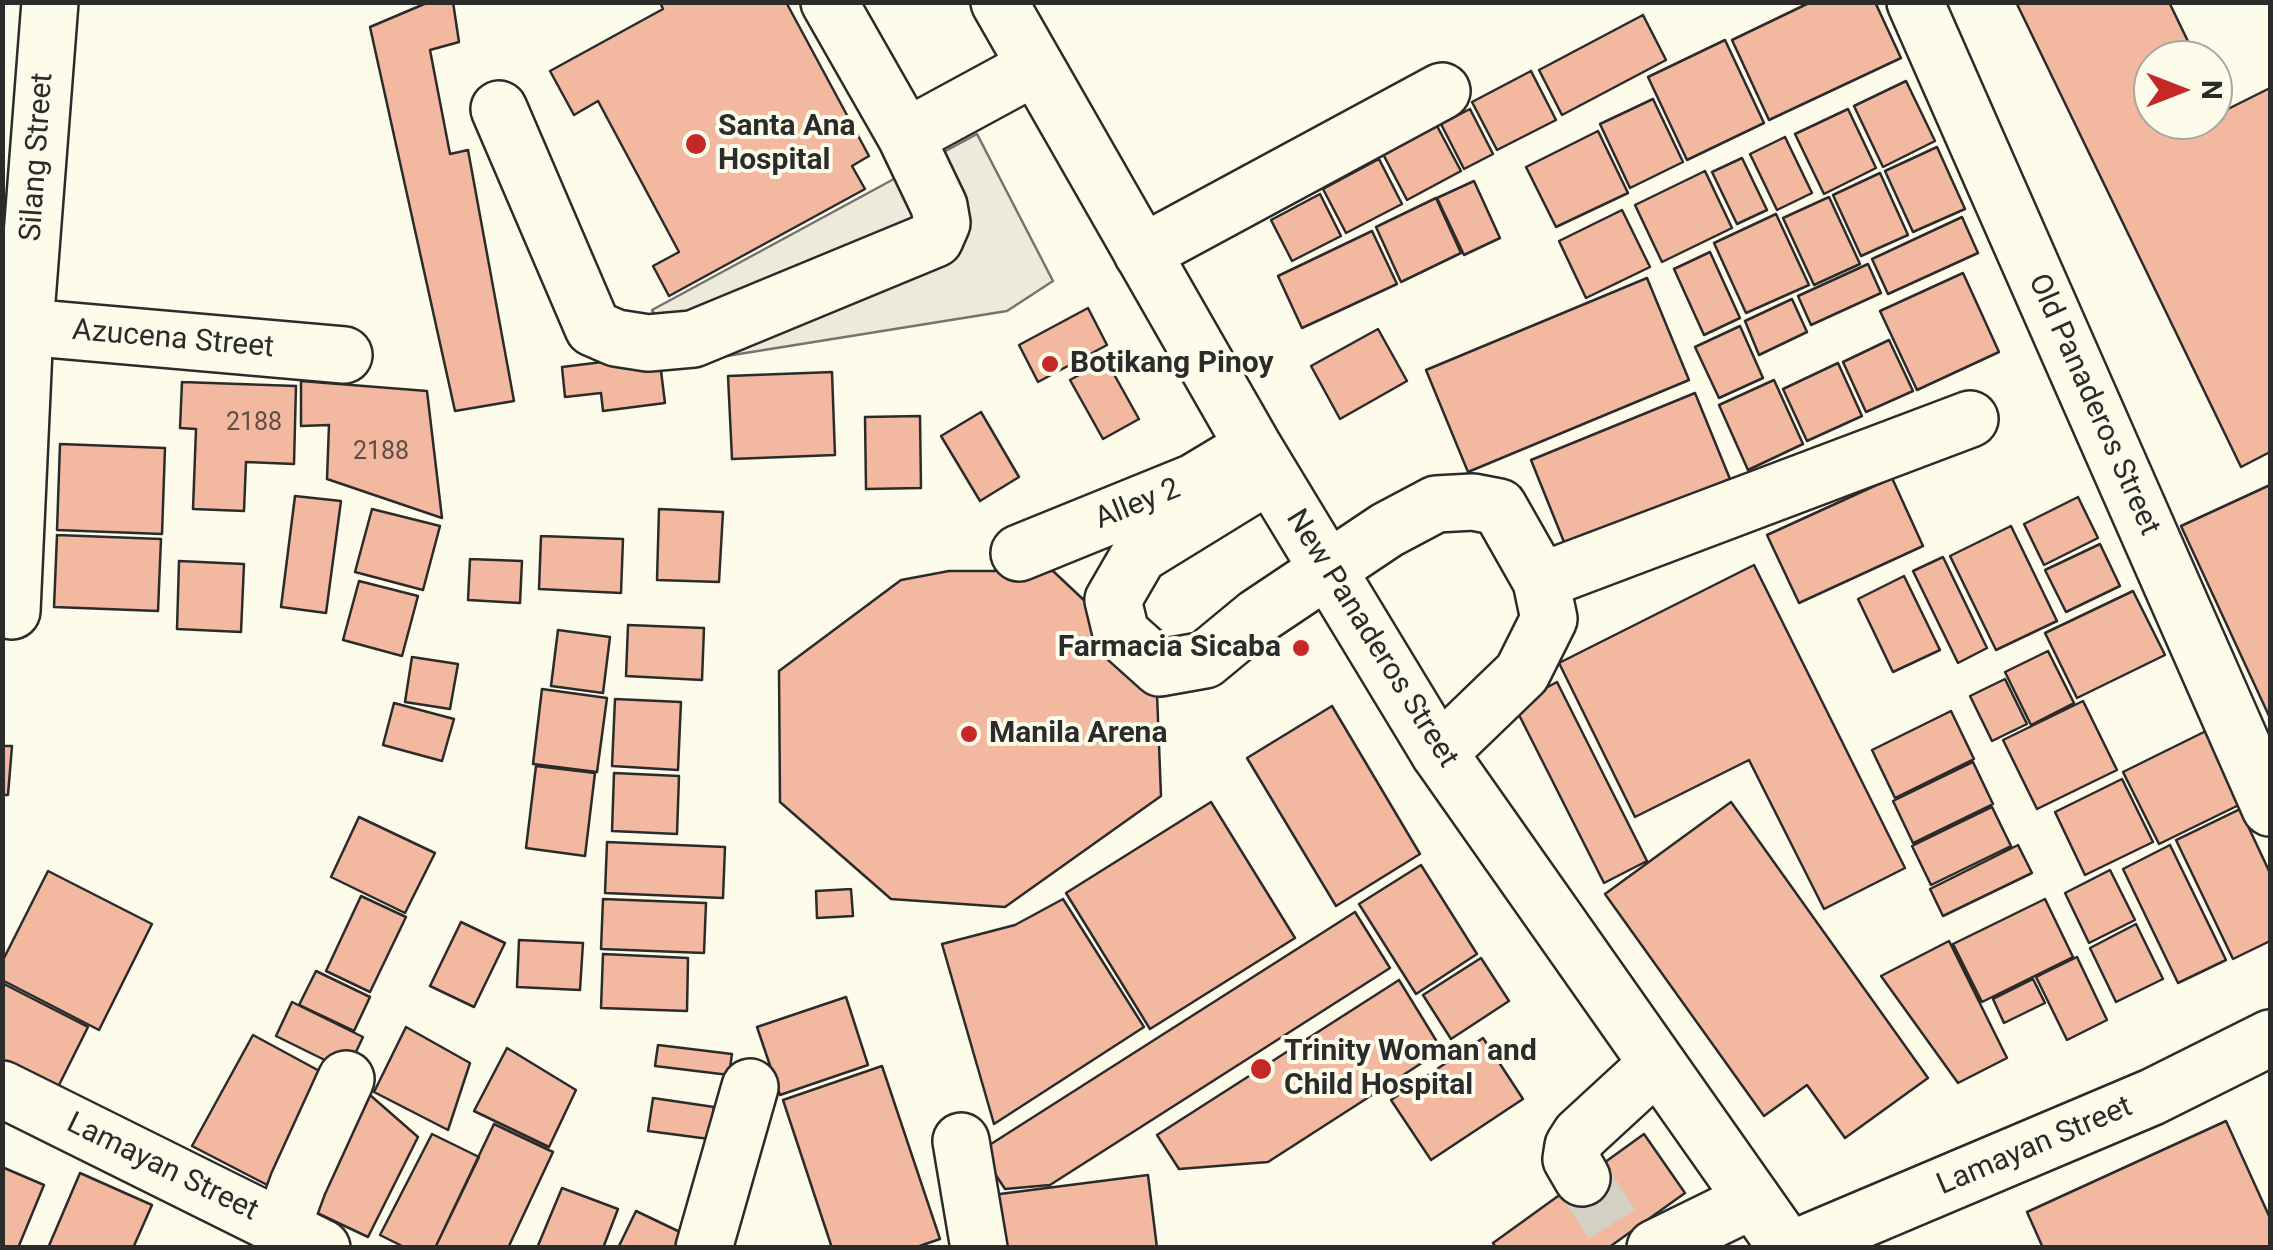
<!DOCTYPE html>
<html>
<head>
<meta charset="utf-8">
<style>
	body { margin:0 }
	#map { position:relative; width:2273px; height:1250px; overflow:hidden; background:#fdfbea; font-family:Roboto,sans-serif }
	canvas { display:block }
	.frame { position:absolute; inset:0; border:5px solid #2b2b2b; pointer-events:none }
	.north { position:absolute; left:2133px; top:40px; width:100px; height:100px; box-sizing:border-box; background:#fdfbea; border:2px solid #a9a89e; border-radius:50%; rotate:90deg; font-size:28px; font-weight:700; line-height:40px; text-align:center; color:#2b2b2b }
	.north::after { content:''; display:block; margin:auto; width:35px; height:45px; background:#c62828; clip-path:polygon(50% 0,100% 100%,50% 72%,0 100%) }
</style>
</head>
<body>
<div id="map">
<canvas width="2273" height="1250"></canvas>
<div class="frame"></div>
<div class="north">N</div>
</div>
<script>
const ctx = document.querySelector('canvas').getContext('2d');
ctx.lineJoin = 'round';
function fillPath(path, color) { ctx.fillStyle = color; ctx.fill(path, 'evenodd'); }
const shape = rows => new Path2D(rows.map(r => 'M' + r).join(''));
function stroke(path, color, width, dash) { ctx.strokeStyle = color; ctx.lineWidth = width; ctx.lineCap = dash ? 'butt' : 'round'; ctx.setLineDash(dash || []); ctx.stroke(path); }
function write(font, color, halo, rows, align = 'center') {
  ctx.font = font + ' Roboto,sans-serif'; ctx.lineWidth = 8; ctx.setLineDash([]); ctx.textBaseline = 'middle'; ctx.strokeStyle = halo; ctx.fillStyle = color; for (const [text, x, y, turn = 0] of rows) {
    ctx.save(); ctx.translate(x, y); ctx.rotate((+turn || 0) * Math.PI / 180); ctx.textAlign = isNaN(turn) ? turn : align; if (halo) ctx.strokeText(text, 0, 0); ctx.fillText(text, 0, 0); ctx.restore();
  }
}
const parking = shape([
	[977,134,1053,281,1007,311,683,363,652,310,977,134]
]);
fillPath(parking, '#eceadb');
stroke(parking, '#74746e', 2.5);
const building = shape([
	[429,2,453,2,459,42,430,50,450,154,468,150,514,401,455,411,370,27,429,2],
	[660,2,786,2,869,156,852,166,865,189,669,296,653,266,679,252,598,101,574,115,550,71,663,9,660,2],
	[1811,2,1875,2,1901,58,1769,120,1732,40,1811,2],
	[2016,2,2169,2,2197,60,2153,60,2153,120,2213,120,2213,93,2222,112,2270,88,2270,452,2241,467,2016,2],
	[1643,15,1666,60,1562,115,1539,70,1643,15],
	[1725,40,1764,123,1687,160,1648,77,1725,40],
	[1531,71,1556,120,1497,150,1472,102,1531,71],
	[1906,81,1935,141,1883,167,1854,106,1906,81],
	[1653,99,1683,162,1630,188,1600,124,1653,99],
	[1470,109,1493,154,1464,169,1441,124,1470,109],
	[1848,109,1876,168,1824,194,1795,134,1848,109],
	[1437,126,1461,171,1407,200,1383,154,1437,126],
	[1598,131,1628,193,1556,227,1526,167,1598,131],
	[1785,137,1812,193,1777,210,1750,154,1785,137],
	[1937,147,1965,209,1913,232,1885,171,1937,147],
	[1742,158,1767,210,1737,224,1712,172,1742,158],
	[1379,159,1402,204,1346,233,1323,189,1379,159],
	[1705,171,1732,228,1662,262,1635,205,1705,171],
	[1880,173,1908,235,1861,256,1833,195,1880,173],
	[1474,181,1500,238,1464,255,1437,198,1474,181],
	[1320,194,1341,236,1292,261,1271,220,1320,194],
	[1829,197,1860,264,1814,285,1783,218,1829,197],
	[1436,198,1461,253,1401,282,1376,227,1436,198],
	[1622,210,1650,267,1586,298,1559,241,1622,210],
	[1776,214,1809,285,1746,313,1714,243,1776,214],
	[1962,217,1978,253,1888,294,1872,259,1962,217],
	[1372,231,1397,284,1302,328,1278,276,1372,231],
	[1710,252,1740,318,1704,335,1674,269,1710,252],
	[1868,264,1881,293,1811,325,1798,296,1868,264],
	[1963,273,1999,352,1917,390,1880,311,1963,273],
	[1647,278,1689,380,1468,472,1426,370,1647,278],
	[1792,299,1807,332,1759,355,1745,321,1792,299],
	[1088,308,1107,345,1038,382,1019,345,1088,308],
	[1740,326,1763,378,1719,398,1695,347,1740,326],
	[1378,329,1407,381,1340,419,1311,366,1378,329],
	[1889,340,1913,391,1866,412,1843,362,1889,340],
	[659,355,665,403,603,411,601,393,565,397,562,367,659,355],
	[1106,360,1139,419,1103,439,1070,380,1106,360],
	[1838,363,1862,416,1807,441,1783,389,1838,363],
	[832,372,835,455,732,459,728,376,832,372],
	[1774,380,1803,444,1748,470,1719,405,1774,380],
	[301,381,427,391,442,518,327,479,329,425,301,426,301,381],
	[182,382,296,386,294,464,246,462,244,511,193,509,196,429,180,428,182,382],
	[1695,393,1730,479,1566,547,1531,460,1695,393],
	[981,412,1019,477,980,501,941,436,981,412],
	[920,416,921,488,866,489,865,417,920,416],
	[60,444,165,448,162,534,57,530,60,444],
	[1892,478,1923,546,1799,603,1767,535,1892,478],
	[2270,485,2270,718,2181,526,2270,485],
	[295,496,341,501,326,613,281,607,295,496],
	[2078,497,2098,538,2044,565,2024,524,2078,497],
	[372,509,440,526,423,590,355,572,372,509],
	[659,509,723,512,719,582,657,580,659,509],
	[2011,526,2057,621,1996,650,1950,556,2011,526],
	[57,535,161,539,158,611,54,607,57,535],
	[541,536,623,539,621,593,539,589,541,536],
	[2100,544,2120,586,2066,612,2045,570,2100,544],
	[1943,557,1987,648,1958,663,1913,571,1943,557],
	[470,559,522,561,520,603,468,600,470,559],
	[179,561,244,564,241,632,177,629,179,561],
	[1754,565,1905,868,1824,909,1749,760,1635,817,1559,663,1754,565],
	[949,571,1053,571,1156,668,1161,796,1005,907,891,899,780,802,779,671,901,580,949,571],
	[1904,576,1940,650,1893,672,1858,599,1904,576],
	[359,581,418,596,402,656,343,640,359,581],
	[2133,591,2165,655,2077,698,2045,633,2133,591],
	[628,625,704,628,702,680,626,676,628,625],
	[558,630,610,637,603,693,551,686,558,630],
	[2048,651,2074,703,2031,725,2005,672,2048,651],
	[412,657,458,664,450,709,405,702,412,657],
	[2005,679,2027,724,1992,741,1970,696,2005,679],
	[1557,682,1647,861,1604,883,1514,705,1557,682],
	[542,689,607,698,597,772,533,764,542,689],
	[615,699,681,702,678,770,612,766,615,699],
	[2083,701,2117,770,2037,809,2003,740,2083,701],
	[394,703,454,719,442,761,383,745,394,703],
	[1332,706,1420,854,1336,906,1247,758,1332,706],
	[1951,711,1974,759,1895,798,1872,750,1951,711],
	[2208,730,2243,803,2159,844,2123,772,2208,730],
	[2,746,12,746,8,795,2,795,2,746],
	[1973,762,1993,804,1913,843,1893,801,1973,762],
	[536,766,595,773,585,856,526,848,536,766],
	[614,773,679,776,677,834,612,831,614,773],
	[2122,779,2153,842,2085,875,2055,812,2122,779],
	[1211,802,1295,938,1150,1029,1066,893,1211,802],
	[1731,802,1928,1078,1845,1138,1807,1085,1764,1116,1605,894,1731,802],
	[1992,807,2011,846,1931,885,1912,846,1992,807],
	[2240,809,2270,873,2270,941,2233,959,2176,840,2240,809],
	[359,817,435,853,405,913,331,877,359,817],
	[607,842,725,847,723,898,605,893,607,842],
	[2018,845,2032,873,1943,916,1930,889,2018,845],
	[2170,845,2226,960,2178,983,2123,869,2170,845],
	[1421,865,1477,954,1416,994,1359,904,1421,865],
	[2110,870,2135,920,2089,943,2065,893,2110,870],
	[48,871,152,924,99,1030,2,980,2,962,48,871],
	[851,889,853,916,817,918,816,891,851,889],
	[361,896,406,917,370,992,326,971,361,896],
	[603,899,706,903,704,953,601,949,603,899],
	[1063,899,1144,1027,994,1124,942,944,1015,925,1063,899],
	[2045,899,2073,957,1982,1002,1953,944,2045,899],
	[1355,912,1390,968,1050,1185,1005,1189,980,1151,1355,912],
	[461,922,505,943,474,1007,430,986,461,922],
	[2136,924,2163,979,2116,1002,2090,948,2136,924],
	[519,940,583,943,580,990,517,987,519,940],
	[1949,941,2007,1058,1958,1083,1881,976,1949,941],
	[603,954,688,958,687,1011,601,1008,603,954],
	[2077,957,2107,1020,2067,1040,2036,977,2077,957],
	[1481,958,1509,1001,1451,1039,1423,995,1481,958],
	[316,971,370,997,354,1031,299,1005,316,971],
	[2033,979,2045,1003,2004,1023,1993,999,2033,979],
	[1399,980,1442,1050,1268,1162,1179,1169,1157,1135,1399,980],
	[2,983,88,1027,52,1099,2,1074,2,983],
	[846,997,868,1065,780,1095,757,1027,846,997],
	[292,1002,363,1037,347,1071,276,1036,292,1002],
	[406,1027,470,1063,448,1130,374,1092,406,1027],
	[253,1035,325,1074,273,1188,192,1146,253,1035],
	[1483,1038,1523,1099,1431,1160,1391,1100,1483,1038],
	[658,1045,732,1054,729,1075,655,1066,658,1045],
	[507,1048,576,1090,549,1147,474,1111,507,1048],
	[882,1066,940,1239,914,1248,832,1248,783,1100,882,1066],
	[370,1095,418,1137,368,1237,315,1212,370,1095],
	[653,1098,714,1107,709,1139,648,1131,653,1098],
	[2226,1121,2270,1218,2270,1248,2043,1248,2027,1212,2226,1121],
	[494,1124,553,1152,508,1248,435,1248,494,1124],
	[432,1134,479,1157,435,1248,406,1248,380,1235,432,1134],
	[1644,1134,1685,1193,1608,1248,1496,1248,1493,1243,1644,1134],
	[2,1167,44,1185,18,1248,2,1248,2,1167],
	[80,1173,152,1205,133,1248,48,1248,80,1173],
	[1148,1175,1157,1248,999,1248,992,1195,1148,1175],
	[562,1188,618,1209,603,1248,537,1248,562,1188],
	[636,1211,701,1242,698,1248,618,1248,636,1211]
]);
fillPath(building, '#f2b8a0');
stroke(building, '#2b2b2b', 2.5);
stroke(shape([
	[1582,1178,1621,1238]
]), '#d3d1c4', 55, [55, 28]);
const minor = shape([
	[829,2,906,137,1035,67],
	[1915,2,2270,808],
	[499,109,593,328,616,338,648,343,693,339,935,239,942,223,939,206,906,137],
	[1142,253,1442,91],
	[2,325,344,355],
	[1269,475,1139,555,1113,600,1121,633,1160,668,1205,660,1257,617,1387,530,1436,504,1473,502,1499,507,1541,581,1549,619,1522,673,1439,753],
	[1019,553,1194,482,1229,461],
	[1541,581,1970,419],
	[12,611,25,327,50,2],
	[2,1089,322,1248],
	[961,1141,979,1248],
	[1582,1178,1571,1159,1573,1146,1580,1135,1656,1065],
	[282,1228,298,1184,346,1079],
	[704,1248,750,1087],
	[1655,1248,1753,1200],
	[1795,1248,2152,1097,2270,1038]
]);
const major = shape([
	[999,2,1253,446,1439,753,1787,1248]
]);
stroke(minor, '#2b2b2b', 60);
stroke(major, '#2b2b2b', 60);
stroke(minor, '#fdfbea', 55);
stroke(major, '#fdfbea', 55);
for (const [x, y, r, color] of [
	[696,144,12,"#c62828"],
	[1050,364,10,"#c62828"],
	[1301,648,10,"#c62828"],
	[969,734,10,"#c62828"],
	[1261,1069,12,"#c62828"]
]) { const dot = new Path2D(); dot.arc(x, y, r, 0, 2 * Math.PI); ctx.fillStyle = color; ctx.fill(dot); stroke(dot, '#fdfbea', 4); }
write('25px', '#5d4e48', null, [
	["2188",254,424],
	["2188",381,453]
]);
write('bold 30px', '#2b2b2b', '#fdfbea', [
	["Santa Ana",718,127],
	["Hospital",718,161],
	["Botikang Pinoy",1070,364],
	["Farmacia Sicaba",1281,648,"right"],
	["Manila Arena",989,734],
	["Trinity Woman and",1284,1052],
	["Child Hospital",1284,1086]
], 'left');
write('30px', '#2b2b2b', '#fdfbea', [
	["Silang Street",38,157,-86],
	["Azucena Street",173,340,5],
	["Old Panaderos Street",2093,405,66],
	["Alley 2",1138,505,-22],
	["New Panaderos Street",1371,639,58],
	["Lamayan Street",2035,1147,-23],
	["Lamayan Street",162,1168,26]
]);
</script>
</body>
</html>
